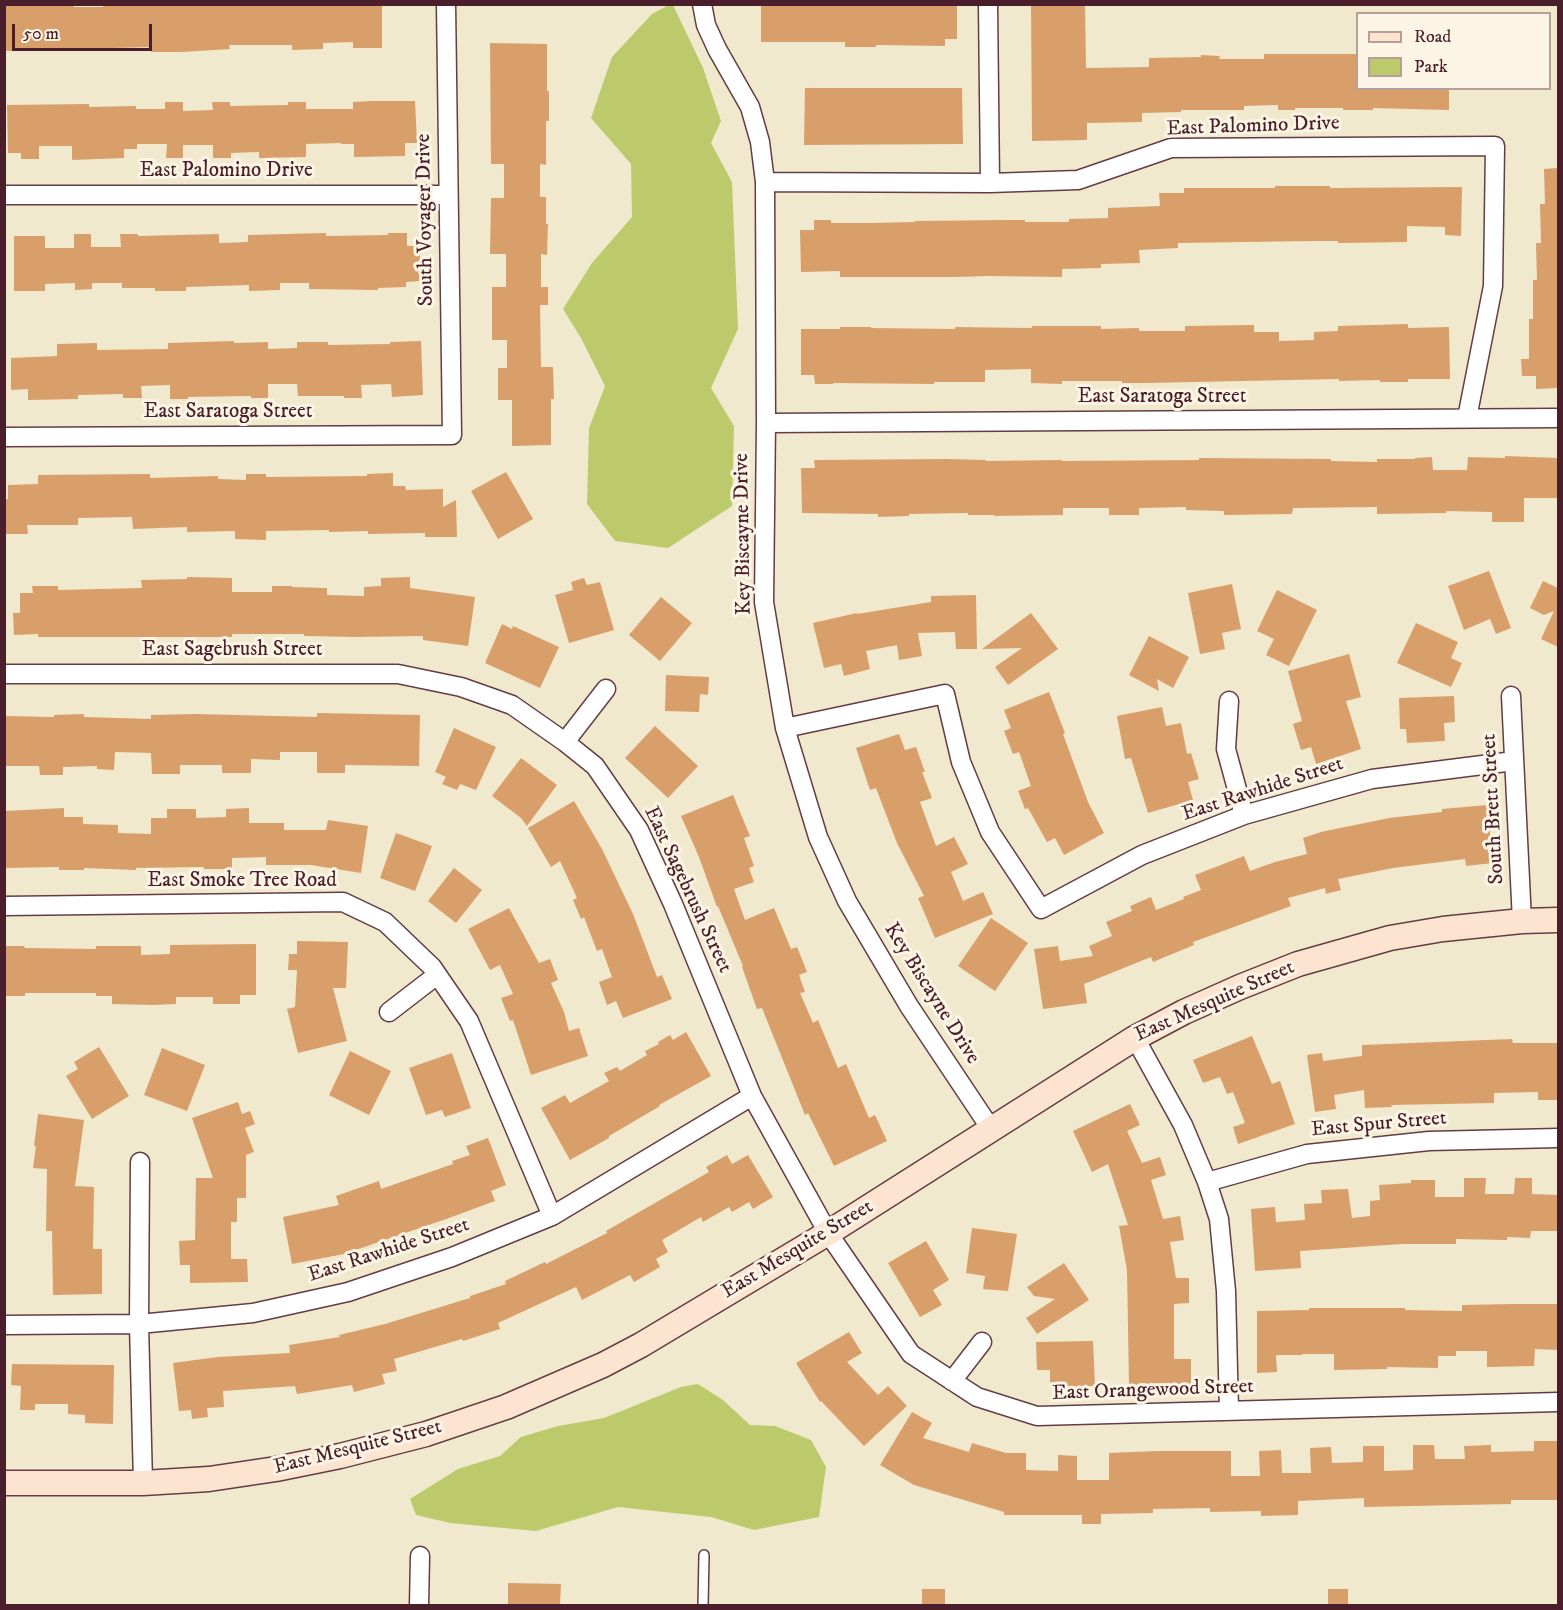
<!DOCTYPE html>
<html>
<head>
<meta charset="utf-8">
<style>
	body { margin:0 }
	#map { position:relative; width:1563px; height:1610px; overflow:hidden; background:#f0e9ce; font-family:"IM FELL DW Pica",serif }
	canvas { display:block }
	.frame { position:absolute; inset:0; border:6px solid #4a1f2b; pointer-events:none }
	.legend { position:absolute; left:1356px; top:12px; width:195px; height:78px; box-sizing:border-box; background:#fcf5e5; border:2px solid #b59f9b; margin:0; padding:8px 10px; list-style:none; font-size:18px; color:#4a1f2b }
	.legend li { display:flex; align-items:center; gap:12px; height:30px }
	.legend b { width:30px; border:2px solid #b59f9b }
	.scale { position:absolute; left:12px; top:24px; width:140px; height:27px; box-sizing:border-box; border:3px solid #4a1f2b; border-top:0; padding-left:8px; font-size:18px; line-height:21px; white-space:nowrap; color:#4a1f2b; -webkit-text-stroke:4px #fcf5e5; paint-order:stroke }
</style>
</head>
<body>
<div id="map">
<canvas width="1563" height="1610"></canvas>
<div class="frame"></div>
<ul class="legend">
<li><b style="height:8px;background:#fde4d1"></b>Road</li>
<li><b style="height:16px;background:#bdca6c"></b>Park</li>
</ul>
<div class="scale">50 m</div>
</div>
<script>
const ctx = document.querySelector('canvas').getContext('2d');
ctx.lineJoin = 'round';
function fillPath(path, color) { ctx.fillStyle = color; ctx.fill(path, 'evenodd'); }
const shape = rows => new Path2D(rows.map(r => 'M' + r).join(''));
function stroke(path, color, width, dash) { ctx.strokeStyle = color; ctx.lineWidth = width; ctx.lineCap = dash ? 'butt' : 'round'; ctx.setLineDash(dash || []); ctx.stroke(path); }
function write(font, color, halo, rows, align = 'center') {
  ctx.font = font + ' "IM FELL DW Pica",serif'; ctx.lineWidth = 6; ctx.setLineDash([]); ctx.textBaseline = 'middle'; ctx.strokeStyle = halo; ctx.fillStyle = color; for (const [text, x, y, turn = 0] of rows) {
    ctx.save(); ctx.translate(x, y); ctx.rotate((+turn || 0) * Math.PI / 180); ctx.textAlign = isNaN(turn) ? turn : align; if (halo) ctx.strokeText(text, 0, 0); ctx.fillText(text, 0, 0); ctx.restore();
  }
}
fillPath(shape([
	[669,5,673,5,703,68,721,121,711,143,732,182,738,329,711,388,734,426,732,506,668,548,615,541,587,504,589,428,605,386,581,338,563,309,592,263,632,217,631,164,591,118,612,57,652,14],
	[698,1384,723,1400,750,1425,775,1426,811,1440,826,1467,819,1517,754,1530,711,1517,618,1507,536,1531,450,1523,416,1515,410,1499,458,1469,500,1456,521,1437,558,1426,604,1418,681,1387]
]), '#bdca6c');
fillPath(shape([
	[5,4,74,4,74,7,103,7,102,4,322,4,322,6,382,4,382,48,353,48,353,42,323,43,323,49,292,50,292,45,229,45,230,49,182,52,151,52,151,47,6,51],
	[761,4,957,4,957,39,945,39,945,46,876,45,876,47,845,47,845,42,761,42],
	[1031,4,1085,4,1086,68,1149,67,1149,58,1201,57,1201,55,1220,56,1219,59,1264,59,1264,54,1358,54,1358,88,1449,88,1449,110,1373,108,1373,110,1343,110,1343,108,1295,108,1295,110,1278,110,1278,105,1244,106,1244,110,1181,110,1181,112,1142,113,1142,122,1087,123,1087,140,1032,141],
	[490,43,547,44,547,91,549,91,549,121,546,121,546,165,540,164,540,197,546,197,546,224,548,224,547,255,541,254,541,287,548,287,548,305,540,305,541,367,553,367,554,399,551,399,551,445,512,446,512,400,498,400,498,368,507,368,507,340,492,340,492,287,506,287,506,254,490,254,491,198,504,198,504,164,491,164],
	[805,88,962,88,963,144,804,145],
	[371,101,415,101,417,143,405,143,405,156,354,157,354,144,341,144,341,143,306,144,306,157,259,158,259,152,231,153,231,158,213,158,213,145,183,145,183,158,166,158,167,144,137,144,137,149,124,149,124,158,72,160,72,146,39,146,39,159,21,159,21,153,8,153,7,105,89,104,89,107,136,106,136,109,165,109,165,102,183,102,183,111,213,110,212,102,230,102,230,106,288,105,288,102,306,102,306,109,353,109,353,102],
	[1558,168,1558,388,1536,389,1536,376,1522,376,1521,359,1529,359,1529,319,1533,319,1533,280,1537,280,1536,243,1541,243,1540,204,1545,204,1544,169],
	[1275,186,1330,186,1330,188,1462,187,1461,236,1445,235,1445,227,1407,226,1407,242,1338,243,1338,241,1314,241,1178,243,1178,248,1139,250,1140,263,1101,264,1101,268,1062,269,1062,277,986,276,958,277,840,277,840,271,801,272,800,230,814,230,814,220,831,220,831,223,870,223,915,222,915,221,1006,220,1025,220,1025,222,1069,222,1069,219,1108,218,1108,208,1160,206,1159,193,1184,193,1184,188,1275,188],
	[326,233,326,236,388,235,388,233,407,233,407,246,420,246,420,281,406,282,406,287,378,288,378,290,309,289,309,283,280,283,280,290,249,291,249,285,186,287,186,291,155,291,155,288,122,288,122,283,92,283,92,289,75,290,75,283,45,284,45,291,14,291,14,236,45,236,45,248,74,248,74,234,91,234,91,247,121,247,120,234,138,234,138,236,219,234,219,243,248,242,248,235],
	[1408,324,1408,328,1449,327,1450,379,1408,379,1408,382,1380,382,1380,380,1339,381,1339,379,1146,383,1122,383,1122,381,1062,381,1062,384,1031,383,1031,369,985,370,985,382,934,382,934,384,833,383,833,384,815,384,814,375,801,375,801,329,840,329,840,327,871,327,871,328,955,329,955,327,1032,328,1032,326,1101,326,1101,329,1139,328,1139,331,1185,331,1185,326,1254,325,1254,332,1279,332,1279,341,1314,340,1314,332,1338,331,1338,326],
	[234,341,234,343,268,342,268,349,297,348,297,342,328,342,328,345,390,344,390,342,421,341,423,395,392,397,391,384,361,385,362,398,344,398,344,396,298,396,297,384,268,384,268,398,251,398,251,396,188,397,188,399,170,399,170,385,141,386,142,398,123,398,123,394,78,395,78,399,28,400,28,389,11,390,11,358,57,356,57,344,97,343,97,350,168,349,168,343],
	[1505,456,1558,458,1558,498,1524,498,1524,522,1492,522,1492,512,1446,511,1446,513,1377,514,1377,507,1293,508,1292,514,1224,515,1224,511,1186,510,1186,507,1139,508,1139,515,1109,515,1109,508,1063,508,1063,515,994,516,994,515,968,515,968,513,909,514,909,516,878,517,878,514,802,513,801,468,815,468,814,460,947,459,986,460,986,461,1062,460,1062,461,1199,460,1199,458,1331,459,1331,461,1377,462,1377,459,1415,459,1415,458,1432,457,1433,470,1467,470,1468,457,1505,458],
	[506,472,533,519,498,539,471,491],
	[393,473,393,486,405,486,406,490,443,489,443,507,456,500,457,537,425,537,425,533,368,534,368,531,329,532,329,530,266,531,266,540,235,539,235,531,187,532,187,527,133,529,132,517,78,518,78,525,27,525,28,534,4,534,4,500,8,499,8,485,38,484,38,475,150,474,150,478,218,476,218,479,246,480,246,474,266,474,266,477,367,476,367,474],
	[1489,571,1511,628,1496,634,1490,619,1464,630,1448,586],
	[187,577,232,578,232,592,272,592,272,586,292,586,292,587,327,588,327,595,364,596,364,587,381,586,381,578,410,577,410,588,475,597,468,646,423,640,423,636,355,637,304,636,304,634,232,634,232,637,38,637,38,634,14,635,13,613,20,613,20,593,33,593,32,586,58,586,58,590,142,588,141,580,187,579],
	[584,578,587,585,600,582,614,630,569,643,555,595,573,590,571,582],
	[1543,581,1558,588,1558,647,1541,639,1554,611,1544,615,1530,608],
	[1232,584,1241,629,1222,633,1225,649,1200,654,1188,593],
	[1277,590,1317,610,1289,666,1266,655,1274,639,1257,631],
	[976,595,977,649,956,649,955,632,918,633,922,656,899,660,897,645,866,651,870,669,844,676,841,664,824,668,813,623,857,613,857,614,931,602,931,596],
	[661,597,692,623,660,661,629,635],
	[1031,613,1058,649,1008,685,995,667,1022,648,982,649],
	[1416,623,1458,642,1451,658,1462,663,1451,687,1397,663],
	[502,624,512,629,513,626,559,647,540,688,485,663],
	[1149,636,1189,657,1173,688,1157,679,1159,691,1129,675],
	[1349,654,1361,697,1346,701,1361,749,1316,764,1311,747,1301,750,1293,724,1302,721,1288,671],
	[666,675,709,677,708,695,700,694,699,712,665,711],
	[1049,692,1065,733,1063,734,1088,802,1104,833,1064,855,1055,838,1047,842,1028,808,1025,809,1018,791,1031,786,1019,752,1013,754,1004,731,1011,728,1004,710],
	[1454,696,1455,722,1444,723,1445,741,1407,743,1406,729,1400,729,1399,698],
	[1162,707,1166,726,1181,723,1187,754,1191,753,1199,779,1188,782,1193,800,1148,813,1131,758,1125,759,1117,716],
	[317,713,420,715,419,766,345,765,345,773,317,773,317,752,280,752,280,760,251,759,251,773,222,773,222,765,180,765,180,774,152,774,151,753,115,752,114,770,97,769,97,766,63,767,63,775,40,775,39,766,4,766,4,716,54,717,54,715,84,714,84,717,151,719,151,715,196,714,317,717],
	[655,726,698,766,668,798,625,758],
	[454,728,496,747,476,790,460,784,457,790,442,784,446,777,435,772],
	[899,734,905,750,916,747,925,772,922,772,932,798,920,802,936,846,954,837,968,864,951,872,963,901,983,892,993,914,935,938,918,898,924,896,897,843,876,788,870,790,856,748],
	[521,758,557,785,527,826,521,818,492,796],
	[733,795,750,836,744,838,754,866,749,868,754,882,734,889,745,920,774,908,791,949,797,947,807,972,799,975,805,992,800,993,813,1023,818,1020,838,1068,846,1064,869,1118,875,1115,887,1141,834,1166,808,1113,805,1115,762,1008,757,1009,742,967,743,966,718,906,717,907,699,857,681,816],
	[574,801,602,849,633,914,657,977,662,975,672,999,623,1018,616,1001,607,1005,599,982,612,977,602,949,597,951,584,917,581,919,573,900,577,898,560,861,551,867,528,828],
	[1487,805,1493,863,1466,866,1465,859,1393,868,1338,879,1341,890,1326,894,1325,888,1288,898,1291,906,1193,942,1194,945,1153,962,1151,957,1084,984,1087,1003,1043,1009,1034,949,1058,946,1060,961,1093,956,1089,946,1112,936,1106,922,1132,911,1130,906,1151,897,1156,910,1184,899,1183,897,1201,890,1195,875,1244,856,1250,871,1275,862,1307,854,1303,838,1321,832,1389,818,1442,812,1442,809],
	[64,808,64,817,83,817,83,824,118,825,118,833,151,834,151,818,167,818,167,809,196,809,196,818,226,817,226,809,249,808,249,823,284,823,284,830,326,830,328,820,368,826,361,873,311,865,266,865,266,857,232,858,232,869,204,869,204,867,136,868,136,870,84,868,84,870,59,870,59,867,4,868,4,811],
	[396,833,432,846,415,891,380,878],
	[454,868,482,890,456,923,428,901],
	[509,908,539,963,550,959,558,980,551,983,564,1012,569,1031,579,1028,588,1056,531,1075,513,1020,510,1021,501,998,513,994,500,965,490,970,468,929],
	[991,918,1028,943,995,991,958,966],
	[297,941,348,942,346,988,333,988,347,1041,298,1053,287,1009,295,1007,297,970,288,970,289,954,297,954],
	[256,944,256,995,240,995,240,1004,213,1004,213,997,176,997,176,1004,153,1005,112,1004,112,996,96,996,96,993,25,993,25,996,4,996,4,946,24,946,25,948,96,949,96,946,141,946,141,955,170,954,170,945],
	[686,1032,711,1076,659,1105,660,1106,609,1136,609,1138,570,1160,541,1108,565,1095,570,1103,609,1081,604,1073,617,1067,620,1071,647,1055,645,1051,659,1044,658,1042,670,1035,673,1040],
	[1252,1036,1272,1084,1280,1081,1295,1124,1238,1144,1233,1127,1245,1123,1233,1092,1227,1094,1220,1077,1203,1083,1193,1060],
	[1512,1039,1513,1043,1558,1043,1558,1100,1538,1100,1538,1092,1494,1093,1494,1103,1391,1105,1392,1107,1365,1108,1364,1090,1334,1095,1336,1109,1315,1112,1307,1055,1322,1053,1323,1061,1362,1056,1362,1045],
	[99,1047,129,1096,92,1119,66,1076,78,1069,74,1062],
	[162,1048,205,1065,187,1111,144,1095],
	[350,1051,391,1071,369,1115,329,1095],
	[452,1053,471,1108,445,1117,442,1110,426,1115,409,1068],
	[238,1102,242,1114,250,1111,255,1124,245,1128,254,1152,246,1155,246,1198,237,1198,237,1222,231,1222,231,1259,247,1259,248,1282,190,1283,190,1265,180,1265,179,1241,195,1240,196,1178,213,1178,192,1118],
	[1130,1104,1140,1125,1127,1131,1142,1163,1160,1157,1166,1175,1151,1180,1163,1219,1180,1216,1184,1240,1170,1242,1176,1278,1189,1278,1189,1303,1174,1304,1174,1359,1191,1359,1191,1384,1129,1385,1127,1270,1119,1226,1128,1225,1108,1164,1092,1172,1073,1131],
	[38,1114,84,1120,75,1186,94,1187,93,1249,102,1249,102,1294,53,1295,52,1231,46,1231,47,1169,33,1168,36,1146,34,1146],
	[488,1138,506,1185,491,1191,495,1201,449,1218,344,1254,292,1264,283,1217,339,1205,336,1196,379,1181,381,1189,453,1164,452,1161,470,1155,466,1146],
	[727,1155,732,1164,748,1155,773,1197,753,1209,749,1202,732,1212,729,1207,703,1222,701,1217,662,1240,668,1252,656,1259,660,1267,634,1282,630,1275,582,1300,576,1287,498,1323,500,1329,463,1341,462,1339,394,1359,397,1371,382,1374,385,1384,354,1392,352,1385,297,1394,295,1386,223,1391,224,1407,207,1408,208,1417,192,1419,191,1410,179,1411,173,1363,218,1357,290,1353,289,1345,340,1337,339,1335,385,1324,470,1298,470,1296,506,1284,505,1281,545,1262,546,1264,607,1233,606,1231,709,1172,706,1167],
	[1464,1178,1486,1178,1485,1194,1514,1194,1515,1178,1532,1178,1532,1194,1558,1195,1558,1231,1531,1231,1530,1238,1507,1237,1507,1240,1456,1239,1456,1244,1402,1244,1300,1251,1301,1268,1255,1271,1251,1209,1275,1207,1276,1222,1305,1220,1304,1204,1322,1203,1321,1190,1348,1189,1352,1218,1370,1216,1370,1201,1380,1200,1379,1185,1411,1183,1411,1180,1435,1180,1435,1197,1464,1197],
	[972,1228,1017,1234,1008,1291,983,1289,985,1276,966,1273],
	[926,1241,949,1280,933,1290,942,1305,920,1317,888,1263],
	[1064,1263,1089,1300,1037,1334,1026,1318,1055,1299,1034,1296,1027,1287],
	[1515,1304,1558,1304,1558,1350,1535,1349,1534,1366,1487,1367,1487,1351,1456,1351,1456,1356,1438,1356,1438,1368,1387,1367,1387,1369,1334,1370,1334,1354,1302,1354,1302,1355,1276,1355,1277,1372,1257,1373,1257,1311,1309,1310,1309,1308,1405,1308,1405,1310,1462,1311,1462,1305],
	[849,1332,862,1353,847,1362,878,1395,888,1386,907,1406,864,1446,821,1401,820,1402,796,1363],
	[1093,1341,1095,1386,1050,1387,1050,1370,1037,1370,1036,1342],
	[12,1364,114,1365,113,1424,85,1423,85,1415,68,1414,68,1404,35,1404,35,1410,20,1410,21,1386,11,1385],
	[912,1412,932,1423,923,1438,969,1452,972,1443,1006,1453,1026,1453,1026,1470,1058,1471,1058,1455,1077,1456,1077,1480,1109,1480,1109,1453,1158,1451,1231,1451,1231,1476,1260,1476,1259,1451,1281,1450,1282,1473,1311,1473,1310,1448,1331,1447,1332,1463,1363,1462,1363,1446,1384,1446,1384,1471,1413,1470,1413,1445,1434,1445,1435,1459,1465,1459,1464,1446,1491,1445,1491,1452,1534,1451,1534,1441,1558,1441,1558,1500,1511,1500,1511,1504,1364,1507,1364,1498,1298,1501,1298,1515,1261,1516,1261,1511,1210,1512,1210,1508,1153,1509,1153,1513,1101,1514,1101,1524,1082,1524,1082,1515,1004,1515,1004,1512,914,1485,880,1465],
	[508,1583,561,1584,560,1605,508,1605],
	[922,1589,945,1589,945,1605,922,1605],
	[1328,1589,1348,1589,1348,1605,1328,1605]
]), '#d89f6b');
const lane = shape([
	[703,1606,704,1555]
]);
const street = shape([
	[702,4,706,25,717,49,750,107,760,142,765,182,766,423,764,602,785,728,818,837,847,901,909,1006,991,1129],
	[988,4,990,183],
	[765,182,990,183,1078,180,1171,148,1495,146,1493,286,1467,418],
	[4,195,448,195],
	[766,423,1558,418],
	[4,437,452,435,446,4],
	[4,674,398,674,461,687,512,705,565,742,595,766,639,830,673,904,752,1096,828,1233,911,1354,977,1397,1037,1416,1558,1402],
	[1511,696,1522,921],
	[1229,701,1226,749,1244,815],
	[785,728,945,694,961,762,990,832,1041,909,1142,855,1244,815,1372,779,1514,761],
	[565,742,606,689],
	[4,906,343,902,385,922,432,967,469,1021,552,1216],
	[389,1012,437,975],
	[1135,1038,1183,1125,1207,1182,1219,1219,1226,1291,1229,1411],
	[140,1162,139,1324,143,1483],
	[1207,1182,1307,1154,1429,1141,1558,1138],
	[4,1325,139,1324,253,1313,348,1292,452,1257,552,1216,752,1096],
	[952,1381,982,1342],
	[419,1606,420,1556]
]);
const secondary = shape([
	[4,1483,143,1483,209,1479,276,1469,340,1456,426,1434,506,1407,603,1365,641,1345,828,1233,1135,1038,1184,1012,1240,987,1298,964,1390,938,1443,929,1522,921,1558,920]
]);
stroke(lane, '#633d43', 12);
stroke(street, '#633d43', 21);
stroke(secondary, '#633d43', 27);
stroke(lane, '#fff', 9);
stroke(street, '#fff', 18);
stroke(secondary, '#fde4d1', 24);
write('21px', '#4a1f2b', '#fcf5e5', [
	["East Palomino Drive",1253,127,-2],
	["East Palomino Drive",226,172],
	["South Voyager Drive",426,220,-91],
	["East Saratoga Street",1162,398],
	["East Saratoga Street",228,413],
	["Key Biscayne Drive",744,534,-91],
	["East Sagebrush Street",232,651],
	["East Rawhide Street",1263,790,-18],
	["South Brett Street",1494,809,-93],
	["East Smoke Tree Road",242,882],
	["East Sagebrush Street",687,890,65],
	["Key Biscayne Drive",931,994,58],
	["East Mesquite Street",1215,1002,-24],
	["East Spur Street",1379,1125,-5],
	["East Mesquite Street",798,1250,-31],
	["East Rawhide Street",389,1251,-18],
	["East Orangewood Street",1153,1391,-2],
	["East Mesquite Street",358,1448,-14]
]);
</script>
</body>
</html>
